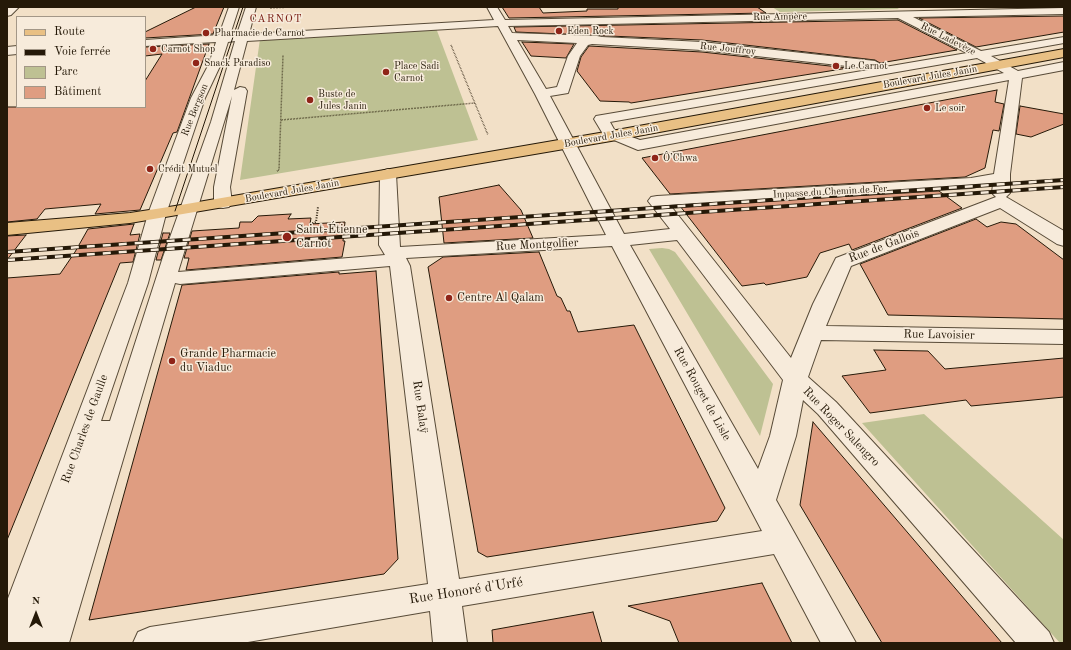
<!DOCTYPE html>
<html>
<head>
<meta charset="utf-8">
<style>
	body { margin:0 }
	#map { position:relative; width:1071px; height:650px; overflow:hidden; background:#f2e0c7; font-family:"Old Standard TT",serif }
	canvas { display:block }
	.frame { position:absolute; inset:0; border:8px solid #251908; pointer-events:none }
	.legend { position:absolute; left:16px; top:16px; width:130px; height:92px; box-sizing:border-box; background:#f7ebdb; border:1px solid #a39787; margin:0; padding:5px 7px; list-style:none; font-size:12px; color:#251908 }
	.legend li { display:flex; align-items:center; gap:8px; height:20px }
	.legend b { width:20px; border:1px solid #a39787 }
	.north { position:absolute; left:16px; top:594px; width:40px; height:40px; -webkit-text-stroke:3px #f7ebdb; paint-order:stroke; rotate:0deg; font-size:11px; font-weight:700; line-height:16px; text-align:center; color:#251908 }
	.north::after { content:''; display:block; margin:auto; width:14px; height:18px; background:#251908; clip-path:polygon(50% 0,100% 100%,50% 72%,0 100%) }
</style>
</head>
<body>
<div id="map">
<canvas width="1071" height="650"></canvas>
<div class="frame"></div>
<ul class="legend">
<li><b style="height:5px;background:#e9c084"></b>Route</li>
<li><b style="height:5px;background:#251908"></b>Voie ferrée</li>
<li><b style="height:11px;background:#bec193"></b>Parc</li>
<li><b style="height:11px;background:#df9d81"></b>Bâtiment</li>
</ul>
<div class="north">N</div>
</div>
<script>
const ctx = document.querySelector('canvas').getContext('2d');
ctx.lineJoin = 'round';
function fillPath(path, color) { ctx.fillStyle = color; ctx.fill(path, 'evenodd'); }
const shape = rows => new Path2D(rows.map(r => 'M' + r).join(''));
function stroke(path, color, width, dash) { ctx.strokeStyle = color; ctx.lineWidth = width; ctx.lineCap = dash ? 'butt' : 'round'; ctx.setLineDash(dash || []); ctx.stroke(path); }
function write(font, color, halo, rows, align = 'center') {
  ctx.font = font + ' "Old Standard TT",serif'; ctx.lineWidth = 3; ctx.setLineDash([]); ctx.textBaseline = 'middle'; ctx.strokeStyle = halo; ctx.fillStyle = color; for (const [text, x, y, turn = 0] of rows) {
    ctx.save(); ctx.translate(x, y); ctx.rotate((+turn || 0) * Math.PI / 180); ctx.textAlign = isNaN(turn) ? turn : align; if (halo) ctx.strokeText(text, 0, 0); ctx.fillText(text, 0, 0); ctx.restore();
  }
}
fillPath(shape([
	[772,7,896,7,899,9,780,12],
	[436,28,478,140,240,180,260,39],
	[662,248,669,249,675,252,773,384,760,436,649,249],
	[924,414,1064,540,1064,643,1060,643,862,423]
]), '#bec193');
const building = shape([
	[196,7,224,7,213,34,145,38,145,32,196,7],
	[502,7,539,7,543,13,587,11,587,9,618,9,618,7,757,7,766,13,509,18,502,7],
	[1064,16,1064,32,976,47,919,18,1064,16],
	[898,20,957,50,880,63,875,60,702,40,516,32,514,27,898,20],
	[522,42,574,44,566,58,531,56,522,42],
	[209,44,177,132,173,133,140,210,95,214,101,204,45,209,37,219,7,222,7,107,145,107,145,81,162,54,145,56,145,47,209,44],
	[589,46,702,52,848,68,631,103,629,102,600,101,577,71,581,57,589,46],
	[997,90,995,102,1004,104,999,131,993,130,985,168,965,177,670,194,642,158,997,90],
	[1020,106,1064,114,1064,124,1031,137,1016,134,1020,106],
	[499,185,521,210,533,238,444,243,439,197,499,185],
	[939,191,962,208,852,250,849,244,820,253,807,277,766,285,764,283,742,286,680,206,939,191],
	[291,214,288,219,311,218,310,224,345,222,343,241,345,241,342,257,186,270,189,258,184,258,192,231,239,228,240,222,252,222,258,216,291,214],
	[976,219,987,227,1001,222,1016,224,1064,260,1064,319,888,315,860,264,976,219],
	[134,224,130,235,140,234,133,262,120,263,7,540,7,278,60,274,75,252,88,229,134,224],
	[163,233,170,233,161,260,156,260,163,233],
	[26,235,7,260,7,236,26,235],
	[539,252,557,296,561,298,567,311,570,311,578,332,634,325,725,508,717,521,487,557,478,552,428,267,443,257,539,252],
	[376,271,398,559,384,574,89,620,182,285,339,272,339,274,376,271],
	[874,350,928,351,945,369,1064,358,1064,397,971,406,966,400,870,413,842,376,886,370,874,350],
	[813,422,855,471,1002,643,882,643,800,505,813,422],
	[762,583,792,643,679,643,670,621,628,606,762,583],
	[593,612,602,643,493,643,492,630,593,612]
]);
fillPath(building, '#df9d81');
stroke(building, '#251908', 1);
const minor = shape([
	[19,7,11,15,7,16,8,7,19,7],
	[229,7,239,7,230,35,237,34,246,7,256,7,249,34,494,20,487,7,497,7,505,20,1064,8,1064,14,913,17,981,51,1064,37,1064,43,991,56,1018,71,1064,62,1064,70,1022,78,1010,174,1010,193,1006,197,1064,231,1064,246,1057,244,1000,208,851,266,826,326,1064,330,1064,344,821,340,808,377,836,402,1049,632,1054,643,1016,643,818,414,803,400,796,436,776,500,856,643,821,643,774,554,462,606,467,643,433,643,430,611,242,643,133,643,138,632,150,627,428,584,390,266,180,284,175,283,69,643,7,643,7,601,128,283,148,214,191,98,209,64,216,42,145,46,145,40,219,35,229,7],
	[898,18,967,53,879,68,881,65,875,61,702,42,602,37,597,36,512,33,508,26,898,18],
	[498,26,535,94,606,235,400,247,396,174,394,171,388,169,382,171,380,174,379,245,385,255,178,272,232,96,214,187,214,203,217,207,223,208,229,207,232,203,230,187,247,91,245,88,240,87,234,90,247,41,498,26],
	[517,40,577,43,568,56,557,87,546,89,517,40],
	[235,41,211,122,163,257,110,421,101,421,148,283,166,214,205,98,221,64,228,42,235,41],
	[592,44,702,50,874,69,596,116,594,119,606,139,614,140,638,150,1009,80,994,174,971,178,657,196,651,197,648,201,670,229,624,234,550,96,568,93,580,56,588,45,592,44],
	[977,58,1004,73,640,140,615,131,610,122,977,58],
	[993,184,992,193,996,197,836,258,813,304,791,358,670,205,971,188,993,184],
	[677,240,783,380,770,436,758,469,630,245,677,240],
	[612,246,762,531,459,579,410,266,406,258,612,246],
	[17,46,17,54,7,55,7,47,17,46]
]);
const major = shape([
	[1064,49,1064,57,611,141,130,223,7,235,7,223,130,213,175,206,611,131,1064,49]
]);
stroke(minor, '#584b38', 2);
stroke(major, '#251908', 2);
stroke(shape([
	[270,8,294,7],
	[451,45,488,135],
	[281,120,475,103],
	[277,171,279,170,283,55]
]), '#251908', 1.5, [0.5, 1]);
stroke(shape([
	[310,224,316,222,318,207]
]), '#251908', 2, [1, 1.5]);
fillPath(minor, '#f7ebdb');
fillPath(major, '#e9c084');
stroke(shape([
	[175,211,243,7]
]), '#251908', 1);
const rail = shape([
	[7,252,1064,180],
	[7,260,1064,187]
]);
stroke(rail, '#251908', 4);
stroke(rail, '#f7ebdb', 2.5, [8]);
for (const [x, y, r, color] of [
	[559,31,4,"#8f2418"],
	[206,33,4,"#8f2418"],
	[153,49,4,"#8f2418"],
	[196,63,4,"#8f2418"],
	[836,66,4,"#8f2418"],
	[386,72,4,"#8f2418"],
	[310,100,4,"#8f2418"],
	[927,108,4,"#8f2418"],
	[655,158,4,"#8f2418"],
	[150,169,4,"#8f2418"],
	[287,237,5,"#8f2418"],
	[449,298,4,"#8f2418"],
	[172,361,4,"#8f2418"]
]) { const dot = new Path2D(); dot.arc(x, y, r, 0, 2 * Math.PI); ctx.fillStyle = color; ctx.fill(dot); stroke(dot, '#f7ebdb', 1.5); }
write('10px', '#251908', '#f7ebdb', [
	["Rue Ampère",780,17,-1],
	["Rue Ladevèze",948,39,27],
	["Rue Jouffroy",728,49,6],
	["Boulevard Jules Janin",930,77,-10],
	["Rue Bergson",195,110,-68],
	["Boulevard Jules Janin",611,136,-10],
	["Boulevard Jules Janin",292,191,-10],
	["Impasse du Chemin de Fer",830,192,-3]
]);
write('10px', '#251908', '#f7ebdb', [
	["Eden Rock",567,31],
	["Pharmacie de Carnot",214,33],
	["Carnot Shop",161,49],
	["Snack Paradiso",204,63],
	["Place Sadi",394,66],
	["Carnot",394,78],
	["Le Carnot",844,66],
	["Buste de",318,94],
	["Jules Janin",318,106],
	["Le soir",935,108],
	["Ô’Chwa",663,158],
	["Crédit Mutuel",158,169]
], 'left');
ctx.letterSpacing = '1px';
write('11px', '#7a1f14', '#f7ebdb', [
	["CARNOT",276,19]
]);
ctx.letterSpacing = '0px';
write('12px', '#251908', '#f7ebdb', [
	["Saint-Étienne",296,230],
	["Carnot",296,244],
	["Centre Al Qalam",457,298],
	["Grande Pharmacie",180,354],
	["du Viaduc",180,368]
], 'left');
write('12px', '#251908', '#f7ebdb', [
	["Rue Montgolfier",537,245,-3],
	["Rue de Gallois",884,246,-21],
	["Rue Lavoisier",939,335,1],
	["Rue Rouget de Lisle",702,394,61],
	["Rue Balaÿ",420,407,82],
	["Rue Roger Salengro",841,427,46],
	["Rue Charles de Gaulle",85,429,-70]
]);
write('14px', '#251908', '#f7ebdb', [
	["Rue Honoré d'Urfé",466,591,-9]
]);
</script>
</body>
</html>
